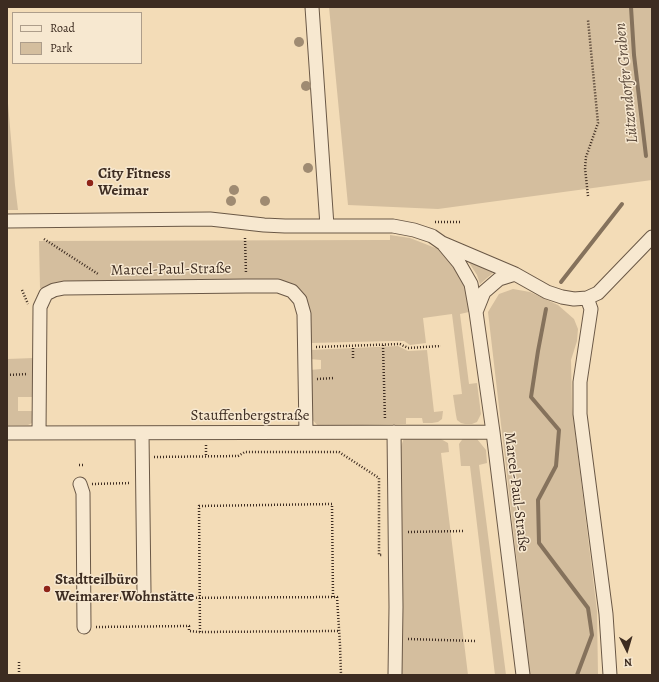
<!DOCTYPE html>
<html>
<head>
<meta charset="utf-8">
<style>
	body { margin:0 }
	#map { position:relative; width:659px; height:682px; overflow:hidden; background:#f3dcb7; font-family:Alegreya,serif }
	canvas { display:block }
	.frame { position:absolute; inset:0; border:8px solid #3d2c21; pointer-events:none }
	.legend { position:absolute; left:12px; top:12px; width:130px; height:52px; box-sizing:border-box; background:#f7e8d0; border:1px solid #ad9d8a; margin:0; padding:5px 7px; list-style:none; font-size:12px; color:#3d2c21 }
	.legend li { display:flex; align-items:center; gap:8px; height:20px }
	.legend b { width:20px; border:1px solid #ad9d8a }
	.north { position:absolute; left:607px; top:630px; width:40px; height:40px; -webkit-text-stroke:3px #f7e8d0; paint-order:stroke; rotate:175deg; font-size:11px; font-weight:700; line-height:16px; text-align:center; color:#3d2c21 }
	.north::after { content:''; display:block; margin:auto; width:14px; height:18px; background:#3d2c21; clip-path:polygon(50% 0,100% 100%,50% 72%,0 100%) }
</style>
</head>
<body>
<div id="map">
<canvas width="659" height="682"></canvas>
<div class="frame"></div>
<ul class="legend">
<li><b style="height:5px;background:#f7e8d0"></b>Road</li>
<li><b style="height:11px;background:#d4be9e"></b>Park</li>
</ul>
<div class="north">N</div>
</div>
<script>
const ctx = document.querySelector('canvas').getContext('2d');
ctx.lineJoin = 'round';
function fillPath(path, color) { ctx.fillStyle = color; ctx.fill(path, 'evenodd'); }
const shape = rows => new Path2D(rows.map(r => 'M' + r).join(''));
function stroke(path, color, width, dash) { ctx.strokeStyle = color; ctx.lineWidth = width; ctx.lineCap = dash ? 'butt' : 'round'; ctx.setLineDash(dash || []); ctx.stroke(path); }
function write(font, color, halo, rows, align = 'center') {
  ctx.font = font + ' Alegreya,serif'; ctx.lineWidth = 3; ctx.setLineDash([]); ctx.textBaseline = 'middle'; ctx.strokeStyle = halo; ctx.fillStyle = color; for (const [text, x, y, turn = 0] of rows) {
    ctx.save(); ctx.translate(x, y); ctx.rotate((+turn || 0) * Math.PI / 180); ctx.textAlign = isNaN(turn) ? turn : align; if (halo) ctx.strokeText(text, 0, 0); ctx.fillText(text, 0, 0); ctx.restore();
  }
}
fillPath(shape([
	[329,7,652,7,652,180,438,209,348,205],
	[7,92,15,185,18,210,7,210],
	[390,235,410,238,438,249,457,271,464,285,469,312,460,314,469,384,477,383,481,414,477,422,472,424,465,424,461,423,457,420,456,415,453,395,462,394,452,314,423,318,426,343,410,345,404,341,392,341,311,343,310,313,308,303,302,292,295,285,283,281,40,288,39,241,376,240,390,240],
	[466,258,494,272,480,284,477,275],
	[513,289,530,292,558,305,574,319,578,329,577,341,571,360,572,407,597,611,598,675,530,675,488,312,499,294],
	[398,346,408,351,427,350,434,412,443,411,442,419,438,422,432,423,423,423,422,418,406,418,406,424,318,426,311,418,310,370,321,369,321,360,310,359,310,350],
	[34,358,34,397,18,397,18,411,34,411,34,418,32,423,28,425,7,425,7,359],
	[464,437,477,439,486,450,487,463,479,465,506,675,495,675,470,466,461,466,459,444],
	[404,438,439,438,448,443,449,452,441,453,468,675,400,675,399,452],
	[7,539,8,539,8,675,7,675]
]), '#d4be9e');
stroke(shape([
	[631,7,634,55,646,156],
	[561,282,622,204],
	[546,309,538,351,531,397,559,430,556,466,538,500,539,543,588,608,592,635,577,675]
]), '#85725c', 4);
const minor = shape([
	[312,7,327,226],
	[7,221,210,219,264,225,285,226,393,226,414,230,432,236,442,243,515,274,547,292,562,297,574,299,587,298,598,293,652,237],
	[444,245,459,263,471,284,476,312,493,432,523,675],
	[587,298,591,309,580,382,580,414,606,614,610,675],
	[476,312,484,292,499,279,515,274],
	[394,432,396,607,395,675],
	[7,433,493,432],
	[39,433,40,307,46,294,54,290,64,288,246,286,278,286,292,291,300,300,304,314,306,432],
	[142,433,144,592],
	[80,484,83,493,84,627]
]);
stroke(minor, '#6a5846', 15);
stroke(shape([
	[588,196,585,168,586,157,598,123,588,20],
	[435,222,460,222],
	[245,238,246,274],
	[44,239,98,274],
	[22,290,28,304],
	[383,345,385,420],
	[316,347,400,344,408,348,441,346],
	[353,358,353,346],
	[7,375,28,374],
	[317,379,335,378],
	[206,445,206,456],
	[154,457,238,456,245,452,339,452,379,478,379,555,383,555],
	[79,465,85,465],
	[92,484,131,483],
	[408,532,463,531],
	[96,598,133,598],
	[154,598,337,597,340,645,341,675],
	[96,627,189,626,189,631,200,632,339,631],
	[200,632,199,506,332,504,333,597],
	[408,639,476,641],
	[19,675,19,662]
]), '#3d2c21', 2.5, [1, 2]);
stroke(minor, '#f7e8d0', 13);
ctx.fillStyle = '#9f8b72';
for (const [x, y] of [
	[299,42],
	[306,86],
	[308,168],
	[234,190],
	[231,201],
	[265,201]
]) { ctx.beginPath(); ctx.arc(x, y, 5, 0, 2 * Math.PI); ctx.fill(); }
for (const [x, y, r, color] of [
	[90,183,4,"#8f2418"],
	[47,589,4,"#8f2418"]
]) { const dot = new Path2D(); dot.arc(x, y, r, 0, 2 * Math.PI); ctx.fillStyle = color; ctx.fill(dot); stroke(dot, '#f7e8d0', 1.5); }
write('bold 15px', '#3d2c21', '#f7e8d0', [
	["City Fitness",98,174],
	["Weimar",98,191],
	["Stadtteilbüro",55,580],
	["Weimarer Wohnstätte",55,597]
], 'left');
write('15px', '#3d2c21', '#f7e8d0', [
	["Marcel-Paul-Straße",171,270,-1],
	["Stauffenbergstraße",250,416],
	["Marcel-Paul-Straße",516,492,83]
]);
write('italic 16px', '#5b493a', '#f7e8d0', [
	["Lützendorfer Graben",627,83,-96]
]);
</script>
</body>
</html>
